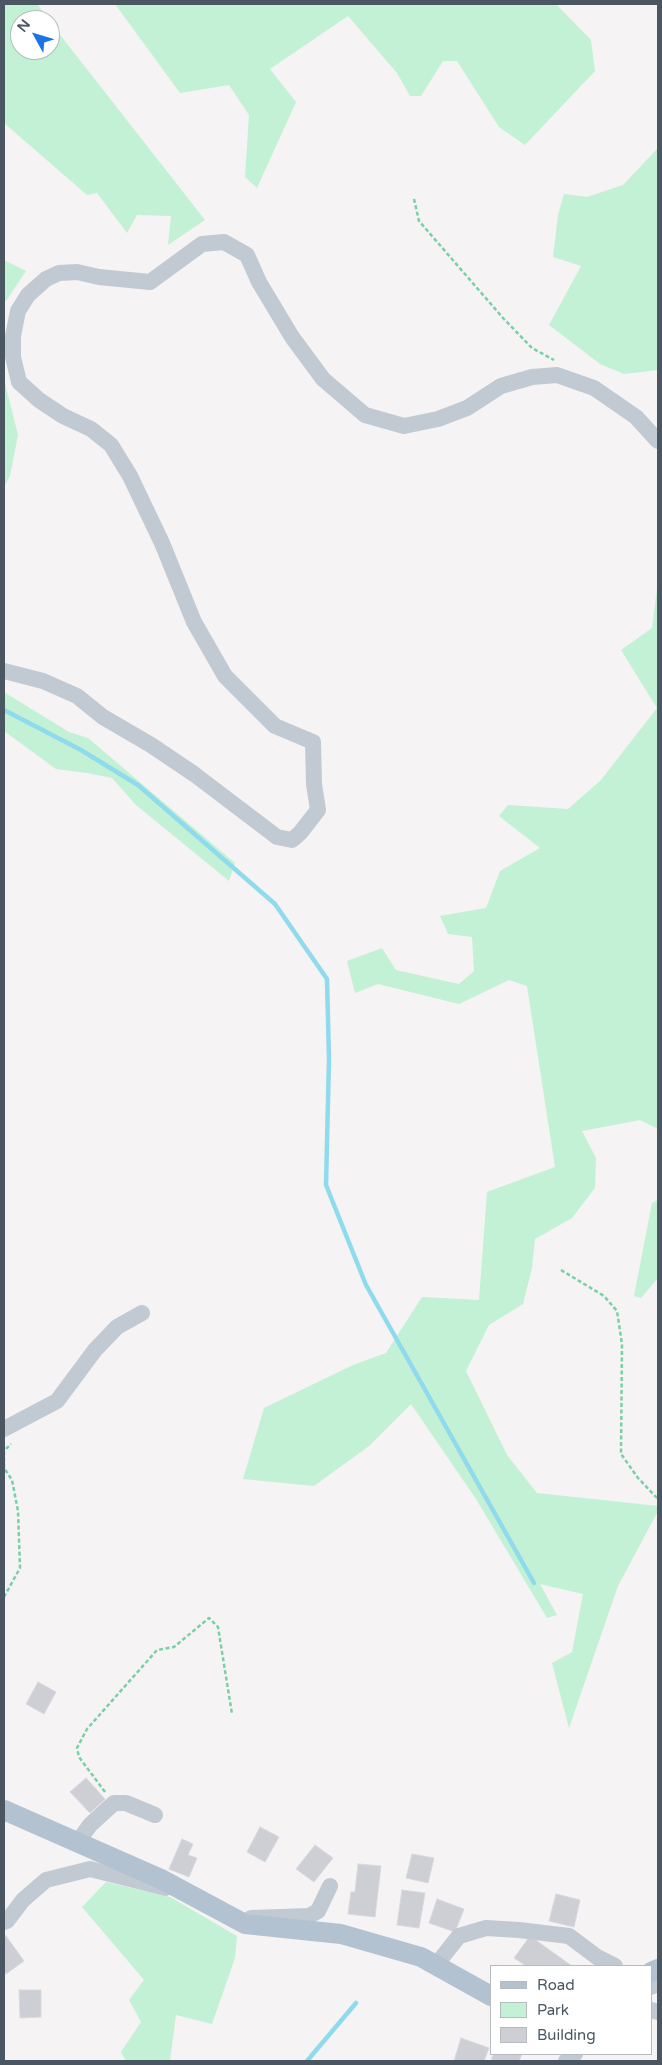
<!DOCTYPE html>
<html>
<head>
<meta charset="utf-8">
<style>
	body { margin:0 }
	#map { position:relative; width:662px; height:2065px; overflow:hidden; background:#f5f3f3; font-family:"Varela Round",sans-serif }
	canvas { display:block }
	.frame { position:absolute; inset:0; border:5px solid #4a5661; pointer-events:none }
	.legend { position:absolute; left:490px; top:1965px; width:162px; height:90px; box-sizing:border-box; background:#fff; border:1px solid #b7bbc0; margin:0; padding:6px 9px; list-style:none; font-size:15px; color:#4a5661 }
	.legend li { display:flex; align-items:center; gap:10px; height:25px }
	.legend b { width:25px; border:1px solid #b7bbc0 }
	.north { position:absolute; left:10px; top:10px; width:50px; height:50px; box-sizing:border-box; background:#fff; border:1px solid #b7bbc0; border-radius:50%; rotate:309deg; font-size:14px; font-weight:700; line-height:20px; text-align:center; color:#4a5661 }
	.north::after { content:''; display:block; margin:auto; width:18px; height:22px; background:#1a73e8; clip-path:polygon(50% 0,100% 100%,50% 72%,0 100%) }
</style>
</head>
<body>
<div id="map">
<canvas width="662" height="2065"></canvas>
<div class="frame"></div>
<ul class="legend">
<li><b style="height:6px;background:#b3c2d1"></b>Road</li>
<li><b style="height:14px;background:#c3f1d5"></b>Park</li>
<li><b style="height:14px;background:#cdcfd5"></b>Building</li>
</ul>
<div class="north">N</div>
</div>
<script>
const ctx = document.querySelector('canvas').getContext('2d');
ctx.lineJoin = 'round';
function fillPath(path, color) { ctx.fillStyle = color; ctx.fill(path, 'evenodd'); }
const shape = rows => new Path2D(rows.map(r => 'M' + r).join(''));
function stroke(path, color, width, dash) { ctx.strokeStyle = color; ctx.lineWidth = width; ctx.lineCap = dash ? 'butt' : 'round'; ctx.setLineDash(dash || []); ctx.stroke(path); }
fillPath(shape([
	[4,4,37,4,49,20,20,20,20,50,50,50,50,22,205,220,168,245,171,216,137,215,127,233,97,193,87,195,4,123],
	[115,4,556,4,591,40,595,71,525,145,499,127,457,61,443,61,421,96,410,96,397,73,348,16,270,69,296,102,257,188,245,177,249,115,229,85,180,93],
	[658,148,658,370,624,374,600,364,549,325,581,266,553,257,558,215,564,194,587,197,623,185],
	[4,260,26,271,6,301,4,301],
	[4,379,18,435,10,476,4,487],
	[658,581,658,1129,640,1120,582,1131,596,1158,595,1188,572,1218,535,1239,532,1268,523,1304,489,1325,466,1371,507,1455,537,1493,658,1506,658,1511,618,1586,569,1728,552,1663,572,1652,583,1594,540,1584,557,1615,547,1618,476,1499,411,1404,369,1446,314,1486,243,1479,264,1408,353,1365,386,1353,422,1297,479,1300,487,1192,555,1167,527,986,509,980,459,1004,378,984,355,993,347,961,382,948,396,970,459,984,474,971,472,937,448,934,440,916,486,908,500,871,540,848,499,816,508,805,568,809,601,780,657,708,621,650,652,628],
	[4,692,69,732,88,738,235,863,229,881,136,805,112,778,87,773,56,769,4,731],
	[658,1200,658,1278,641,1298,634,1296,652,1203],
	[106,1882,170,1897,237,1936,235,1958,212,2024,176,2015,170,2061,126,2061,121,2052,141,2022,129,2000,144,1980,82,1907]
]), '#c3f1d5');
stroke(shape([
	[4,710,81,750,138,785,275,904,327,979,329,1059,326,1185,366,1285,534,1583],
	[307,2061,356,2003]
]), '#90daee', 4.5);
const building = shape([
	[38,1682,56,1692,44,1714,26,1704,38,1682],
	[86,1778,105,1799,90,1813,70,1792,86,1778],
	[260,1827,279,1837,265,1862,247,1852,260,1827],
	[182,1839,193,1844,188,1855,197,1858,189,1877,169,1869,182,1839],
	[315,1845,333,1858,314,1882,296,1869,315,1845],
	[412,1854,434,1858,428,1883,406,1878,412,1854],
	[358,1864,381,1866,375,1917,348,1914,351,1892,355,1892,358,1864],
	[402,1890,425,1893,419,1928,397,1925,402,1890],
	[556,1894,580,1900,574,1927,549,1921,556,1894],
	[437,1899,464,1909,455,1932,429,1923,437,1899],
	[6,1936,24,1961,6,1974,4,1971,4,1937,6,1936],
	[530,1936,572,1966,526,1966,514,1958,530,1936],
	[19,1990,41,1990,41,2017,20,2018,19,1990],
	[461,2038,489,2048,484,2061,454,2061,461,2038],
	[494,2054,522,2054,519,2061,496,2061,491,2059,494,2054]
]);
fillPath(building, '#cdcfd5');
stroke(building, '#d7d9de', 1);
stroke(shape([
	[414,199,419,221,503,318,532,348,554,360],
	[561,1270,604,1296,617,1311,622,1344,621,1454,638,1478,658,1499],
	[4,1597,20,1568,18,1511,12,1480,4,1468,4,1451,11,1444],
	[105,1792,79,1757,77,1748,87,1729,157,1650,174,1647,209,1618,218,1627,232,1714]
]), '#7ad0a6', 2.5, [4, 2.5]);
stroke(shape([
	[4,671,43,681,77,696,103,717,151,745,194,774,277,837,292,840,300,833,318,810,314,784,313,742,275,726,225,676,194,622,162,543,130,476,111,445,91,429,63,416,39,400,19,382,13,357,13,336,18,311,28,295,46,279,59,273,77,272,99,277,150,282,202,244,224,242,247,255,259,282,292,337,323,379,365,415,404,426,438,419,467,408,501,386,532,377,557,375,594,388,636,417,658,441],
	[4,1429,57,1401,95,1350,117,1327,142,1313],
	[77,1843,90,1825,114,1803,126,1803,155,1815],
	[251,1918,309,1916,318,1911,330,1886],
	[4,1922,7,1921,23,1900,46,1880,90,1869,166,1888],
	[436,1965,459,1936,486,1928,519,1930,569,1936,597,1957,615,1966],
	[651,1987,658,1984],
	[651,2010,658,2012],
	[566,2061,575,2054]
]), '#c1cad2', 16);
stroke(shape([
	[4,1810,163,1880,245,1924,341,1934,421,1957,491,1996],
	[651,1972,658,1969]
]), '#b3c2d1', 20);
</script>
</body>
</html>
